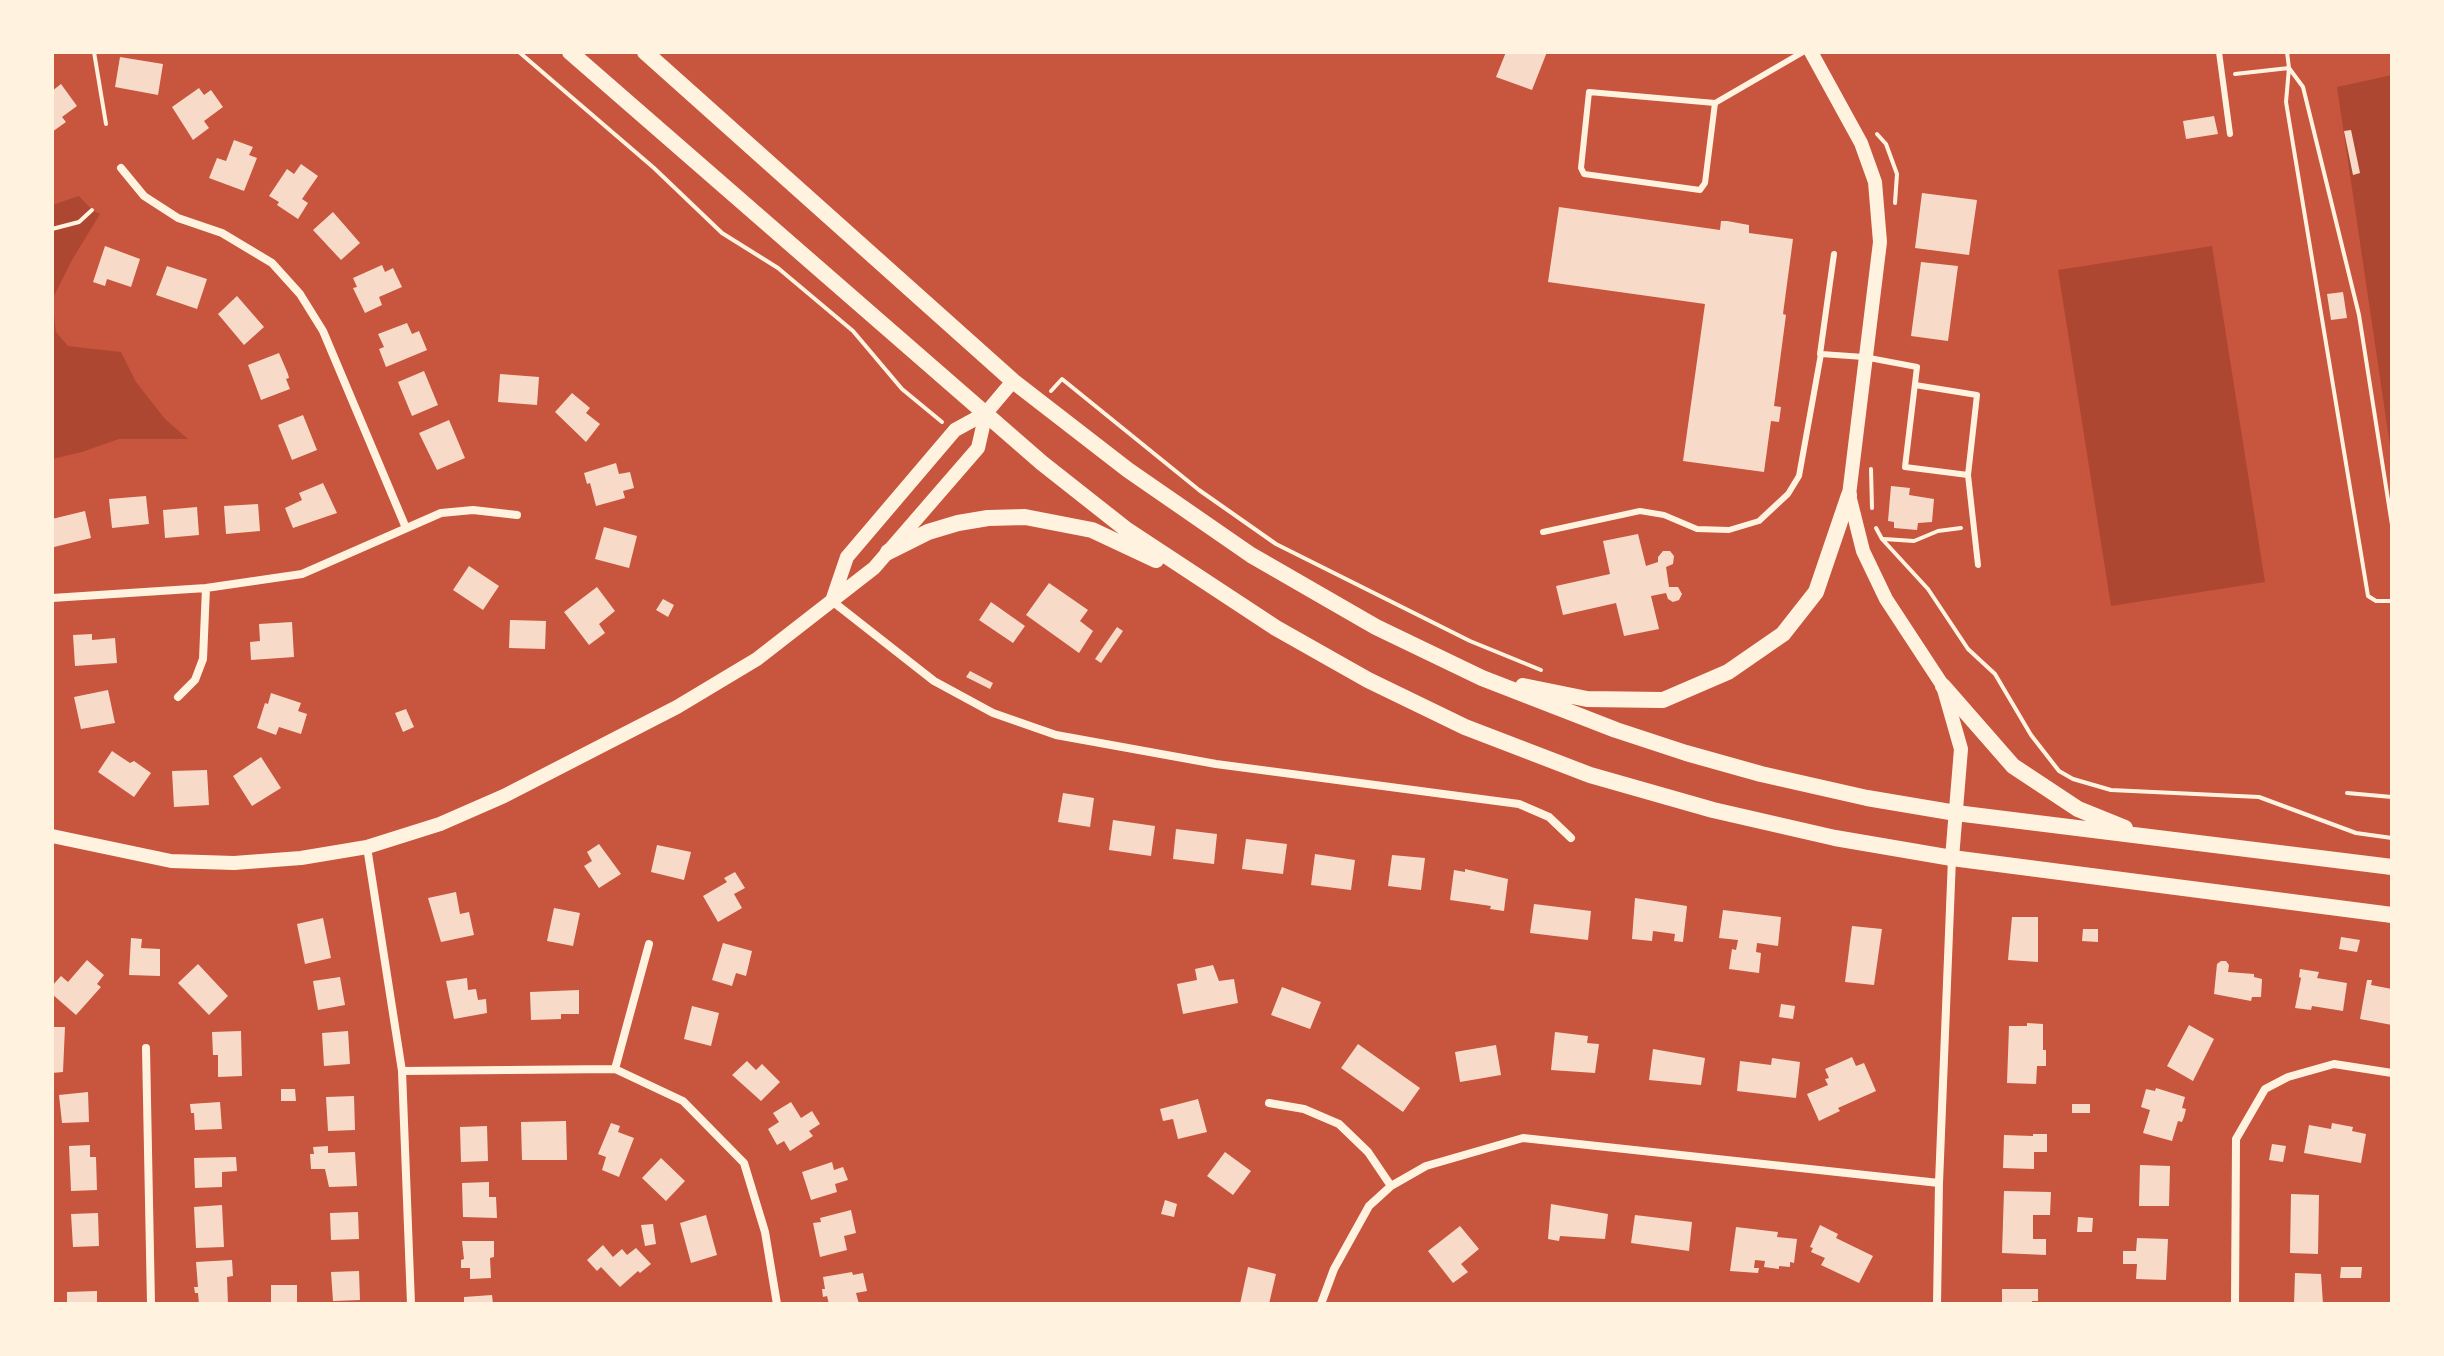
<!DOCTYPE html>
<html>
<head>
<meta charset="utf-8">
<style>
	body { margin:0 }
	#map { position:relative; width:2444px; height:1356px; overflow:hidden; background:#c8553d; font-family:Helvetica,sans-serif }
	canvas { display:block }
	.frame { position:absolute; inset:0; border:54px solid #fff3e0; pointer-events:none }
</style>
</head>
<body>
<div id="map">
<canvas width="2444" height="1356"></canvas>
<div class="frame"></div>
</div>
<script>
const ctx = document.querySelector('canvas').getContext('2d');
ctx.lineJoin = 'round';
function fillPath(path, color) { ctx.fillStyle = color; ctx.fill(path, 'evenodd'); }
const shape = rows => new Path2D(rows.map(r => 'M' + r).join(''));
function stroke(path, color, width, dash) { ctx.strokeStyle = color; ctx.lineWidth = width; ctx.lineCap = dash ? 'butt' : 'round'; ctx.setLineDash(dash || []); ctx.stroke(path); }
fillPath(shape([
	[2392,75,2392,459,2337,87],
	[79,196,92,210,100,214,72,260,52,300,56,332,68,346,121,352,136,382,165,419,188,439,119,439,82,452,52,459,52,205],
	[2212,246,2265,582,2111,606,2058,270]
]), '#ae4732');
fillPath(shape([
	[1506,52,1547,52,1532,90,1496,77],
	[120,57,163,64,158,95,115,87],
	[61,84,77,106,62,117,66,122,52,132,52,91],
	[199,88,204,95,211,90,223,107,204,121,209,128,193,140,172,107],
	[2214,116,2218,134,2186,139,2183,121],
	[2351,130,2360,173,2353,175,2344,131],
	[234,140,253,147,249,155,257,158,244,191,209,178,217,158,226,161],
	[301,164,318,176,302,199,308,203,298,219,277,205,279,202,269,196,287,169,294,174],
	[1922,193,1977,200,1969,255,1915,248],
	[1559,207,1720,230,1721,221,1727,221,1749,225,1749,233,1793,239,1783,314,1786,315,1774,406,1781,407,1779,422,1771,421,1764,472,1683,461,1705,304,1548,282],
	[333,212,360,243,341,260,313,230],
	[105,246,140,259,131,287,107,279,105,286,93,282],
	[1921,262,1958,266,1948,341,1911,336],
	[382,265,385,272,393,268,402,287,379,297,382,305,365,313,353,288,357,287,353,278],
	[167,266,207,279,197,309,156,295],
	[2343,292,2347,318,2331,320,2327,294],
	[237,296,264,327,244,345,218,314],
	[407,323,412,334,419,331,427,350,386,367,379,349,384,347,378,334],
	[279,353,288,374,289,378,286,379,290,389,261,400,248,365],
	[424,371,438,405,412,416,398,382],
	[500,374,539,377,537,405,498,402],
	[572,393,590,408,586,413,600,424,586,442,555,412],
	[303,415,317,450,292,460,278,425],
	[449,420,465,458,437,470,419,433],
	[616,463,619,474,630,472,634,488,623,491,625,498,596,506,590,483,587,484,584,473],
	[323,483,337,513,293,528,285,508,302,500,299,493],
	[1891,486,1910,488,1909,495,1934,499,1932,522,1918,523,1917,530,1894,528,1894,522,1888,521],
	[146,496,149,524,112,528,109,499],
	[258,504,260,531,226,534,224,506],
	[197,507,199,535,165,538,163,510],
	[85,511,91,538,54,547,52,519],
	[604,527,637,536,629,568,595,559],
	[1638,534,1646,566,1658,562,1658,557,1663,551,1670,551,1674,556,1673,564,1666,567,1669,587,1678,587,1682,594,1679,600,1673,602,1668,599,1666,593,1651,596,1659,629,1624,636,1616,603,1563,615,1556,586,1610,574,1603,541],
	[469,566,499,586,483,610,453,590],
	[1049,583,1088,610,1080,621,1093,631,1079,653,1026,615],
	[597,587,615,611,599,624,605,633,589,645,564,612],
	[663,599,674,605,668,617,656,610],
	[991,602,1025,626,1013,643,979,620],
	[510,620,546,621,545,649,509,648],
	[292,622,294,657,251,660,250,642,260,641,259,624],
	[1117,627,1123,631,1101,663,1095,659],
	[92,634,92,640,115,638,117,663,75,666,73,635],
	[970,671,993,683,990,689,966,677],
	[108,690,115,723,81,729,74,697],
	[271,693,301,703,298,711,307,714,301,734,279,727,276,735,257,728,265,703,268,704],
	[406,709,414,727,403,732,395,713],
	[112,751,130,763,134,761,151,773,134,797,98,772],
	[261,757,281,788,252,806,233,776],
	[207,770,209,805,174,807,172,771],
	[1063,793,1094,798,1090,827,1058,822],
	[1113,820,1155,826,1151,856,1109,850],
	[1176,829,1217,834,1214,864,1173,859],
	[1246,839,1287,844,1283,874,1242,869],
	[599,844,621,874,599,888,584,866,592,861,587,852],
	[657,845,691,852,684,880,651,872],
	[1315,854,1355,860,1351,890,1311,885],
	[1392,855,1425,858,1421,890,1388,886],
	[1465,869,1508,879,1504,911,1490,909,1491,906,1450,900,1454,870,1465,872],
	[735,872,745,888,734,894,742,908,718,922,703,896,727,882,724,878],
	[456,892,460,914,469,912,474,935,441,942,428,898],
	[1635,898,1687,906,1683,942,1674,941,1675,934,1653,931,1652,941,1632,939],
	[1534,904,1591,911,1588,940,1530,933],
	[554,908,580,913,573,946,547,941],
	[1723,910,1781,917,1778,946,1757,943,1756,952,1761,953,1759,973,1729,969,1732,949,1736,950,1738,940,1719,938],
	[2012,917,2038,917,2038,962,2008,960],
	[323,918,331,958,305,964,297,924],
	[1852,926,1882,929,1874,985,1845,982],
	[2083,929,2098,929,2098,942,2082,941],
	[2341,937,2360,940,2357,952,2339,949],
	[131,938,142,939,141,948,160,949,160,976,129,975],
	[723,943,752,951,746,976,736,973,732,986,712,980],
	[87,960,104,975,97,984,101,987,76,1015,52,994,52,986,61,976,68,982],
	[2221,961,2226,961,2229,965,2228,972,2254,974,2254,977,2262,979,2261,997,2252,997,2251,1001,2214,994,2217,964],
	[198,964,228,996,209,1015,178,983],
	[1213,965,1219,981,1234,979,1238,1003,1183,1014,1177,984,1197,980,1195,969],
	[2300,969,2319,972,2317,978,2347,983,2343,1011,2312,1006,2311,1010,2295,1008,2301,978,2299,977],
	[340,977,345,1005,318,1010,313,981],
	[467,978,468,990,476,989,478,1000,486,999,487,1013,454,1019,446,981],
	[2367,980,2372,980,2371,985,2392,989,2392,1025,2360,1019],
	[1282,987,1321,1002,1310,1029,1271,1015],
	[579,990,579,1014,561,1014,561,1019,531,1020,530,992],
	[1781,1004,1795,1006,1793,1019,1779,1017],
	[692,1006,719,1013,711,1046,684,1039],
	[2027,1023,2043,1024,2043,1050,2046,1050,2046,1066,2037,1066,2036,1084,2007,1083,2009,1026,2027,1026],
	[2189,1025,2214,1039,2193,1081,2167,1066],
	[52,1027,65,1027,63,1072,52,1073],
	[241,1031,242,1076,218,1077,218,1055,213,1055,212,1032],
	[348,1031,350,1064,324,1066,322,1033],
	[1555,1032,1588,1036,1587,1043,1599,1044,1595,1073,1551,1070],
	[1358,1044,1420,1088,1403,1112,1341,1068],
	[1496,1045,1501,1075,1460,1082,1455,1052],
	[1653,1049,1705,1058,1701,1085,1649,1080],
	[1852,1057,1856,1066,1864,1063,1876,1091,1838,1108,1840,1111,1819,1121,1807,1094,1828,1085,1825,1079,1829,1078,1825,1069],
	[1772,1058,1800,1062,1796,1098,1737,1091,1740,1061,1771,1065],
	[747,1061,756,1070,762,1064,780,1082,761,1101,732,1075],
	[2156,1088,2185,1097,2182,1108,2186,1109,2184,1117,2182,1122,2178,1121,2172,1141,2143,1133,2150,1110,2141,1107,2146,1089,2155,1091],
	[281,1089,295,1089,296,1101,281,1101],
	[88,1092,89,1122,62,1123,59,1095],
	[354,1096,355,1130,328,1131,326,1097],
	[1198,1099,1207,1132,1178,1139,1173,1119,1163,1121,1160,1109],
	[220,1102,222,1129,195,1130,194,1113,191,1113,190,1104],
	[791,1102,801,1118,812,1111,820,1124,809,1131,813,1136,790,1151,784,1141,777,1145,768,1129,779,1122,773,1113],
	[2072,1104,2090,1104,2090,1113,2072,1113],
	[566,1121,567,1160,522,1160,521,1122],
	[611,1123,620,1126,618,1132,634,1138,619,1177,602,1170,606,1157,598,1154],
	[2332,1123,2353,1127,2352,1131,2366,1134,2361,1163,2304,1153,2309,1125,2331,1129],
	[487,1126,488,1161,461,1162,460,1127],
	[2033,1134,2047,1134,2047,1152,2034,1152,2034,1169,2003,1168,2004,1135,2033,1136],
	[2272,1144,2286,1146,2283,1162,2269,1160],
	[90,1145,90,1157,96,1157,97,1190,71,1191,69,1146],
	[328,1146,328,1153,355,1152,357,1186,329,1187,325,1169,311,1169,310,1154,314,1154,313,1147],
	[1225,1152,1251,1171,1233,1195,1207,1176],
	[236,1157,237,1171,222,1172,222,1187,195,1188,194,1158],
	[661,1158,685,1181,666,1201,642,1178],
	[832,1162,834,1170,843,1167,848,1180,835,1184,837,1192,811,1200,802,1172],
	[2140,1165,2170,1166,2169,1206,2139,1206],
	[489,1182,489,1197,496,1197,497,1218,463,1217,462,1183],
	[2004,1191,2051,1192,2050,1215,2033,1215,2033,1239,2046,1239,2046,1255,2002,1253],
	[2291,1194,2319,1195,2318,1254,2290,1253],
	[1165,1200,1177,1204,1174,1217,1161,1214],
	[1551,1204,1608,1214,1605,1239,1560,1236,1559,1241,1548,1239],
	[222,1205,224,1247,196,1248,194,1207],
	[851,1210,856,1233,844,1236,847,1250,820,1257,813,1223,821,1222,820,1218],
	[358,1212,359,1239,331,1240,330,1213],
	[98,1213,99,1246,73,1247,71,1214],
	[706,1215,717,1255,691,1263,680,1223],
	[1635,1215,1692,1222,1689,1251,1631,1243],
	[2078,1217,2093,1218,2092,1232,2077,1232],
	[653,1224,656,1244,645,1246,641,1225],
	[1820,1225,1838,1234,1836,1238,1873,1256,1859,1283,1821,1265,1825,1258,1811,1252,1813,1248,1810,1247],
	[1460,1226,1479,1249,1461,1264,1468,1272,1453,1283,1428,1251],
	[1736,1227,1778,1232,1777,1237,1797,1239,1794,1263,1790,1262,1790,1267,1779,1266,1779,1269,1764,1267,1765,1261,1755,1260,1754,1268,1759,1268,1758,1273,1730,1271],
	[2137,1238,2168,1239,2166,1280,2136,1279,2137,1264,2123,1264,2123,1251,2136,1251],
	[462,1241,494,1241,494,1257,490,1258,491,1278,470,1279,470,1268,461,1268,461,1260,464,1259],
	[603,1245,613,1257,622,1249,627,1255,636,1248,651,1264,640,1273,638,1271,620,1287,601,1267,597,1271,587,1260],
	[232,1260,233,1276,227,1277,228,1304,199,1304,198,1293,195,1293,194,1287,198,1287,196,1262],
	[1248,1267,1276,1274,1269,1304,1240,1304],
	[2341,1267,2362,1267,2361,1278,2340,1278],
	[359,1271,360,1300,333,1301,331,1272],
	[852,1272,853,1275,863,1273,867,1291,856,1293,859,1304,829,1304,827,1296,823,1297,822,1289,825,1289,823,1277],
	[2295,1273,2321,1274,2323,1304,2294,1304],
	[271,1285,297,1285,297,1304,271,1304],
	[2002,1289,2038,1289,2038,1301,2032,1301,2032,1304,2002,1304],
	[97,1291,97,1304,67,1304,67,1292],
	[492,1295,493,1304,464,1304,464,1297]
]), '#f7dbc8');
stroke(shape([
	[94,52,106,124],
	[519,52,654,168,722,233,778,268,853,331,902,389,942,422],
	[2287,52,2289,68,2286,102,2368,596,2376,601,2392,601],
	[2235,74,2289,68,2303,87,2359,315,2392,525],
	[1877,134,1886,144,1897,174,1895,203],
	[52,229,79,222,92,210],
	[1051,391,1062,379,1199,490,1276,544,1470,641,1541,670],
	[1871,469,1872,508],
	[1876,528,1882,539,1928,589,1968,649,1995,674,2031,735,2059,771,2073,779,2111,790,2259,797,2356,833,2392,838],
	[1884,539,1914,541,1938,531,1961,528],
	[2347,793,2392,797]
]), '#fff3e0', 4);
stroke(shape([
	[2219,52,2230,134],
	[1715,103,1705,183,1700,190,1584,174,1581,168,1589,92,1715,103,1803,52],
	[1820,354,1834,254],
	[1968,475,1978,565],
	[1543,532,1640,511,1664,515,1697,529,1729,530,1759,521,1788,494,1799,476,1821,354,1864,357,1917,367,1905,467,1968,475,1977,395,1915,385]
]), '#fff3e0', 6);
stroke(shape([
	[121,168,144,196,178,218,222,233,272,263,300,294,323,331,406,528],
	[52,598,206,588,302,574,441,513,473,510,517,515],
	[832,601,934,681,993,713,1056,735,1216,764,1519,804,1549,817,1571,838],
	[178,697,195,680,203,659,206,588],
	[367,847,402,1071,411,1304],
	[146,1048,151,1304],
	[615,1069,649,944],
	[402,1071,615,1069,683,1101,744,1163,765,1232,777,1304],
	[1269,1103,1304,1109,1339,1124,1368,1152,1391,1186],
	[1321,1304,1334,1269,1369,1206,1391,1186,1426,1166,1523,1138,1939,1183],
	[1937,1304,1939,1183,1952,858],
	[2235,1304,2236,1139,2265,1089,2288,1077,2334,1064,2392,1073]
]), '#fff3e0', 8);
stroke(shape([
	[1811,52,1861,143,1875,182,1880,242,1849,495,1863,551,1886,599,1943,686,1961,749,1952,858],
	[832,601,847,557,955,430,986,413,1013,381],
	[52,836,171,861,234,863,301,858,367,847,440,824,504,796,677,707,757,659,874,568,978,448,986,413]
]), '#fff3e0', 14);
stroke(shape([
	[570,52,1042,463,1127,530,1276,628,1368,680,1465,727,1590,775,1713,810,1835,838,1952,858,2392,915],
	[645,52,1013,381,1128,470,1251,555,1376,627,1482,678,1616,730,1686,753,1761,774,1867,798,1956,813,2392,867],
	[888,552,928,532,958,523,988,518,1025,517,1092,530,1156,560],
	[1523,686,1587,699,1663,700,1728,672,1783,634,1816,592,1849,495],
	[1943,686,2013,766,2078,809,2125,828]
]), '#fff3e0', 16);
</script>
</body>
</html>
